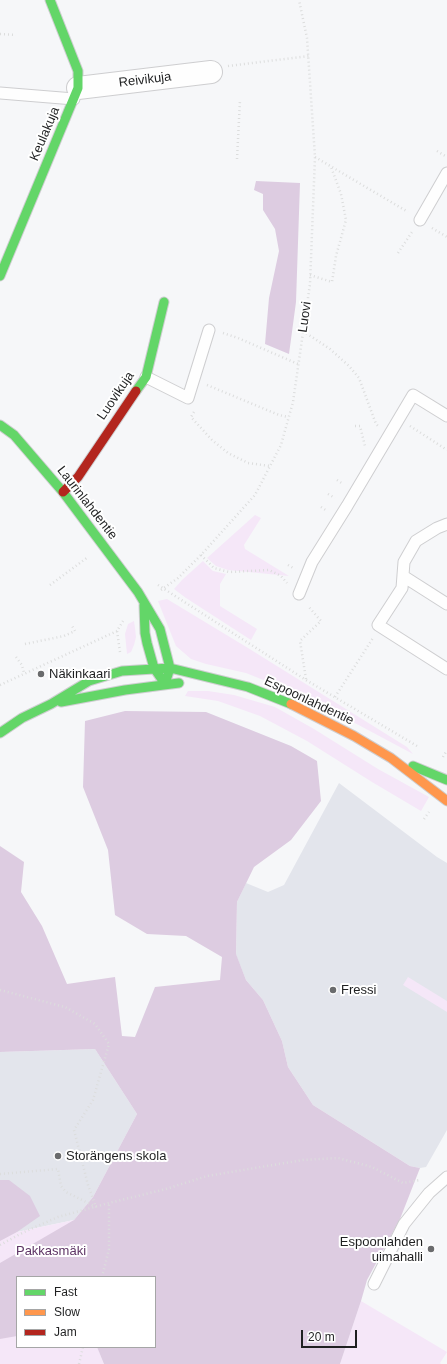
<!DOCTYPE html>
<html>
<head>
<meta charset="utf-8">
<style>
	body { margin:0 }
	#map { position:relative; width:447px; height:1364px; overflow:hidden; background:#f6f7f9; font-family:Helvetica,sans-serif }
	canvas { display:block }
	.legend { position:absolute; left:16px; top:1276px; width:140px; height:72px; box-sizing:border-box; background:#fff; border:1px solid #a5a6a6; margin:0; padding:5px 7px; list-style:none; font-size:12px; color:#1f2021 }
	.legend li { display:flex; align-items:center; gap:8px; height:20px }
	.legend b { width:20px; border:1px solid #a5a6a6 }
	.scale { position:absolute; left:301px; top:1330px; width:56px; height:18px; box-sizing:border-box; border:2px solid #1f2021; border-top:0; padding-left:5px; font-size:12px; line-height:14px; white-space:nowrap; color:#1f2021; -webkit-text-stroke:3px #fff; paint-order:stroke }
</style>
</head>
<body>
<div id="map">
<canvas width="447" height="1364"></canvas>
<ul class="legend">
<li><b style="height:5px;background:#63d668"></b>Fast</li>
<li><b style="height:5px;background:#ff974d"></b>Slow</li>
<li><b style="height:5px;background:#b3261e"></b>Jam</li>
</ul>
<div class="scale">20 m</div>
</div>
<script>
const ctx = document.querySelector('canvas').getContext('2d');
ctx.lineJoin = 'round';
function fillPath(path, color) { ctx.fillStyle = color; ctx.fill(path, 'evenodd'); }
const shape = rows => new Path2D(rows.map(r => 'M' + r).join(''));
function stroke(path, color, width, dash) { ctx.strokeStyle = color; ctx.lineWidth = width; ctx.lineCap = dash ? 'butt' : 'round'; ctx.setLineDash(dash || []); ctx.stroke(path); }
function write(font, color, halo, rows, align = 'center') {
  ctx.font = font + ' Helvetica,sans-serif'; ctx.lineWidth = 4; ctx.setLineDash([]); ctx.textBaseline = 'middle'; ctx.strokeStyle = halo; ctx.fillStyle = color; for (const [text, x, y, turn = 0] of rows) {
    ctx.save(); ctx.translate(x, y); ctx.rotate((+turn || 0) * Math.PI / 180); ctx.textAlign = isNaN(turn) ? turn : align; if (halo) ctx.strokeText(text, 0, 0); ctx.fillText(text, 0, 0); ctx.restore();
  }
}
fillPath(shape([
	[339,783,437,857,447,863,447,1130,426,1167,420,1168,410,1166,313,1105,288,1067,282,1041,263,1000,246,980,236,955,237,902,246,883,268,892,284,885],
	[95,1049,137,1114,93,1197,74,1220,17,1232,0,1239,0,1052]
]), '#e3e5ec');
fillPath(shape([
	[255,515,261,518,244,545,245,549,289,576,228,570,216,566,207,558],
	[203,561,213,571,226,574,220,584,220,606,257,629,251,640,186,598,174,589,182,580],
	[167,599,248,648,407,747,413,754,353,722,266,681,246,673,206,664,191,659,176,646,158,601],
	[134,621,135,628,136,637,134,645,131,652,127,654,125,634,128,624],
	[188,691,208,691,234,695,275,707,314,729,378,769,429,797,421,811,372,782,307,741,260,716,218,701,185,696],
	[408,977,447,1001,447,1012,403,985],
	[74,1220,17,1277,17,1347,97,1347,104,1364,0,1364,0,1239,17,1232],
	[361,1301,447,1352,440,1363,441,1364,340,1364]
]), '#f5e7f8');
fillPath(shape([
	[256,181,300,183,296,302,289,354,265,344,269,298,279,251,275,229,263,210,263,194,254,190],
	[125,711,206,712,291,746,317,761,321,801,291,840,254,867,237,902,236,954,246,980,263,1000,282,1041,288,1067,313,1105,410,1166,420,1168,400,1219,367,1280,361,1301,340,1364,104,1364,97,1347,155,1347,155,1277,17,1277,17,1336,0,1339,0,1263,74,1220,93,1197,137,1114,95,1049,0,1052,0,846,24,862,21,892,42,926,67,984,115,977,122,1036,135,1037,155,987,220,980,222,957,186,936,147,934,115,915,108,850,83,787,85,721],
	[0,1180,9,1180,30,1196,40,1216,17,1232,0,1241]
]), '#ddcce1');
const lane = shape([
	[0,93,74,99],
	[420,220,447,173],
	[146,377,188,398,209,330],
	[447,524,437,528,416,541,404,562,402,588,378,625,447,669],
	[403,576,447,604],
	[299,594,312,562,347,506,413,395,447,416],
	[374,1284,404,1224,429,1193,447,1177]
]);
const street = shape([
	[78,88,211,72]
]);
const fast = shape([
	[0,276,78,88,78,71,50,0],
	[136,391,146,377,164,302],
	[0,425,14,435,63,492,138,592,160,629,170,668,165,684],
	[144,605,145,633,147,643,154,668,163,681],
	[61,702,125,690,179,683],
	[0,733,22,718,51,704,89,681,122,671,170,668,248,687,291,704],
	[413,766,447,780]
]);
const slow = shape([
	[291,704,354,736,391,758,447,801]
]);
const jam = shape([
	[63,492,78,477,136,391]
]);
stroke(lane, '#ceced0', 13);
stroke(street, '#ceced0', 24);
stroke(fast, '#ceced0', 11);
stroke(slow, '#ceced0', 11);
stroke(jam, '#ceced0', 11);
stroke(shape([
	[0,34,16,35],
	[228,66,309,56],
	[437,151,447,157],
	[315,157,408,212],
	[237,159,240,100],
	[432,228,447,237],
	[398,253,412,232],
	[310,275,332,282,336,256,346,220,341,194,331,167],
	[303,331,330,349,349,366,359,378,376,424,378,426],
	[223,333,238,338,298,364],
	[207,385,279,415,288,417],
	[194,412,191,417,212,440,228,453,248,463,270,466],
	[355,426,360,426,365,446],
	[410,426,447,450],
	[337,480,343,484],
	[328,494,335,498],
	[321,507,327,511],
	[201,555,214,568,229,572,269,570,281,576,287,583],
	[288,565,295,569],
	[50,585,88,557],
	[158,585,306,680,417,746],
	[161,590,178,578,201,555,255,495,281,445,293,402,310,284,315,157,307,38,299,0],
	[25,644,64,636,75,631,71,624],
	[120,652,117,631,123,621],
	[16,657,22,665,24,673],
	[306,679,300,641,321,621,308,606],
	[0,685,117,631],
	[335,697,373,638],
	[443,757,447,750],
	[424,819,429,812],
	[0,990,65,1007,95,1024,109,1044,93,1100,74,1130,88,1185,96,1207],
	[0,1174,58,1169,61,1186,66,1192,96,1207],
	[0,1245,24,1232,58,1217,109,1203,166,1189,207,1176,303,1160,338,1158,372,1167,403,1183,420,1180],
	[102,1277,109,1249,109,1203],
	[79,1364,83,1347]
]), '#dcdddd', 2.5, [1, 3]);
stroke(lane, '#fefefe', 11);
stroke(street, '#fefefe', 22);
stroke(fast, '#63d668', 9);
stroke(slow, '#ff974d', 9);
stroke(jam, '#b3261e', 9);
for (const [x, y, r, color] of [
	[41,674,4,"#6a6b6d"],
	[333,990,4,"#6a6b6d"],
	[58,1156,4,"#6a6b6d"],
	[431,1249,4,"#6a6b6d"]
]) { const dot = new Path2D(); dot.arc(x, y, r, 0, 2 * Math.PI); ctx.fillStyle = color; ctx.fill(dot); stroke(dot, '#fff', 1.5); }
write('13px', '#1f2021', '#fff', [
	["Reivikuja",145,80,-7],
	["Keulakuja",45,134,-67],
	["Luovi",305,317,-82],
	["Luovikuja",116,396,-56],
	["Laurinlahdentie",87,503,52],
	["Espoonlahdentie",309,701,25]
]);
write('13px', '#1f2021', '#fff', [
	["Näkinkaari",49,674],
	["Fressi",341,990],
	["Storängens skola",66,1156],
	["Espoonlahden",423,1242,"right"],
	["uimahalli",423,1257,"right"]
], 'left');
write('13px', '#5e3565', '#fff', [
	["Pakkasmäki",51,1251]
]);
</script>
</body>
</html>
